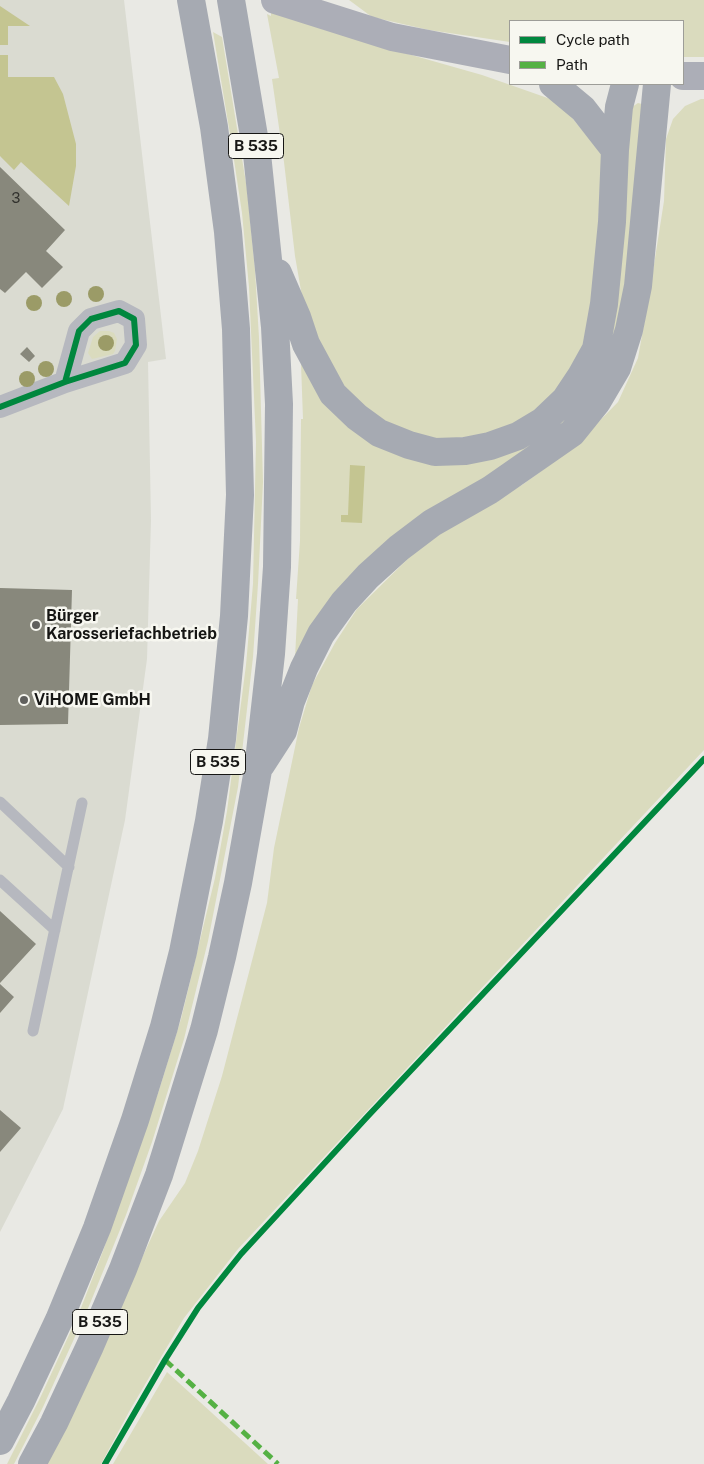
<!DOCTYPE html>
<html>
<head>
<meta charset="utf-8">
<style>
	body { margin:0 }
	#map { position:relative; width:704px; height:1464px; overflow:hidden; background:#e9e9e4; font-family:"Public Sans",sans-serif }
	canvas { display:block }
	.legend { position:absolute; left:509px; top:20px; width:175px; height:65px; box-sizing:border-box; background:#f7f7f0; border:1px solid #9d9d98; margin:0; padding:6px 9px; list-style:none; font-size:15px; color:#161614 }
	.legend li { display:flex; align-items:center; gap:10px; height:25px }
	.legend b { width:25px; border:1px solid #9d9d98 }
</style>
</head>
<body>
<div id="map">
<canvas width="704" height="1464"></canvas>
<ul class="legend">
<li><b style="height:6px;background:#00873e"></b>Cycle path</li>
<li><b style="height:6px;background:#55b144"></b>Path</li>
</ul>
</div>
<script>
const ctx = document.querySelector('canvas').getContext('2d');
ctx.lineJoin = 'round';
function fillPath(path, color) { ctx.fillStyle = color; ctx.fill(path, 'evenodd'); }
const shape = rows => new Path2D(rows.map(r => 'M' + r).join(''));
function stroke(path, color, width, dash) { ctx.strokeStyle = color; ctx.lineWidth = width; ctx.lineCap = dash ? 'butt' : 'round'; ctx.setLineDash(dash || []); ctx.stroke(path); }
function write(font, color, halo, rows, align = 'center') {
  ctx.font = font + ' "Public Sans",sans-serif'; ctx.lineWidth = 5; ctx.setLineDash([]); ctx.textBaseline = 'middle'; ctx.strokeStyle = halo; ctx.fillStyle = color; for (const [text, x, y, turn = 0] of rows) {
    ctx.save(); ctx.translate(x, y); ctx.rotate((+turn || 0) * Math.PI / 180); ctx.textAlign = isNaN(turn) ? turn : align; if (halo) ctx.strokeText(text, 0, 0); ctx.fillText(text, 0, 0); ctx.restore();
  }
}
fillPath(shape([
	[0,0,124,0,166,359,148,362,151,520,147,659,125,820,63,1109,0,1232]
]), '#dadbd1');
fillPath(shape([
	[349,0,704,0,704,57,683,57,683,21,510,21,510,42,429,30,372,17],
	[271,12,401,52,482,75,559,102,602,154,593,319,576,367,536,414,496,434,436,440,382,423,340,387,304,308,295,256,284,162,272,79,279,78,267,14,271,16],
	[213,32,222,37,247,189,255,270,259,338,263,482,258,584,253,657,238,787,208,941,184,1039,152,1142,126,1215,89,1306,43,1407,14,1464,7,1464,41,1396,79,1313,103,1251,159,1090,181,1019,215,878,227,811,246,665,253,584,256,442,249,287,242,213,231,140],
	[701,99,704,99,704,750,238,1249,184,1318,130,1410,101,1464,47,1464,159,1221,185,1183,198,1151,222,1076,267,903,274,848,299,728,312,685,335,643,357,609,434,533,522,485,575,446,618,402,638,358,650,290,664,201,666,139,673,119,685,106],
	[638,103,642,104,624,304,614,347,572,417,528,453,295,658,298,599,296,599,300,541,301,419,303,419,301,364,311,380,445,461,578,399,632,107],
	[100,331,109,331,114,333,117,339,115,351,113,354,92,359,88,353,93,337],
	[167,1372,268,1464,113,1464]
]), '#dadbbe');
fillPath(shape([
	[0,6,30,26,8,26,8,45,0,45],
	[0,55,8,55,8,77,54,77,63,94,76,144,76,166,69,206,21,162,14,170,0,156],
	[350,465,365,466,362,523,341,522,341,515,348,515]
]), '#c4c591');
fillPath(shape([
	[0,167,65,230,46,251,63,267,42,288,26,272,5,293,0,289],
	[27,347,35,356,29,362,20,354],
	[0,588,72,590,68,724,0,725],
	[0,911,36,944,0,983],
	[0,984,14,997,0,1013],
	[0,1110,21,1128,0,1152]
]), '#88887c');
stroke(shape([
	[0,802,69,867],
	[0,880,55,930],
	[33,1031,82,803]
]), '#b6b8bf', 11);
stroke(shape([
	[0,407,65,382,125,363,136,345,134,319,119,311,91,319,79,331,65,382]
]), '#b6b8bf', 22);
stroke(shape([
	[275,0,392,37,510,60],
	[683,76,704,76]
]), '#acaeb7', 28);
stroke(shape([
	[553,84,583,109,615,150],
	[278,273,297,317,306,344,333,394,357,417,379,433,409,445,435,452,465,451,490,446,518,436,543,421,565,400,581,376,596,349,604,304,612,222,615,150,619,107,625,84],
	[261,765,283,731,291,701,304,668,321,634,344,602,368,576,399,548,432,523,490,490,572,433,597,402,617,368,629,330,638,286,657,84],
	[0,1441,21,1401,59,1320,97,1228,135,1120,164,1027,183,952,209,821,222,739,234,616,240,495,236,329,228,232,214,127,191,0],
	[32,1464,54,1423,90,1346,123,1269,159,1175,204,1030,222,957,238,883,258,770,271,654,277,567,279,404,275,327,257,154,231,0]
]), '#a6aab2', 28);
stroke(shape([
	[165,1360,278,1464]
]), '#55b144', 5, [10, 5]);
stroke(shape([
	[0,407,65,382,125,363,136,345,134,319,119,311,91,319,79,331,65,382],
	[105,1464,165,1360,198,1308,241,1254,367,1117,704,759]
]), '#00873e', 6);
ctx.fillStyle = '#9b9b67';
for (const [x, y] of [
	[96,294],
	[64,299],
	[34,303],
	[106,343],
	[46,369],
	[27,379]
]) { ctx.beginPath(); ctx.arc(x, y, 8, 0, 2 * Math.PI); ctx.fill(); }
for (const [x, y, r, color] of [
	[36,625,5,"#60605d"],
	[24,700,5,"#60605d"]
]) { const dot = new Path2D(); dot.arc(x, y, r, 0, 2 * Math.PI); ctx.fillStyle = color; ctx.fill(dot); stroke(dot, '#f7f7f0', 2); }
write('14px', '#32322e', null, [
	["3",16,199]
]);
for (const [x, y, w] of [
	[256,146,55],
	[218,762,55],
	[100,1322,55]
]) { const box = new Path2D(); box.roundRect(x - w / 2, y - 12.5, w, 25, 4); ctx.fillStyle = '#f7f7f0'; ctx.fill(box); stroke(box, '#161614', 1); }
write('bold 15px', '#161614', null, [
	["B 535",256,146],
	["B 535",218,762],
	["B 535",100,1322]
]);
write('bold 16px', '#161614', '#f7f7f0', [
	["Bürger",46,616],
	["Karosseriefachbetrieb",46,634],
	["ViHOME GmbH",34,700]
], 'left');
</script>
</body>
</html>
